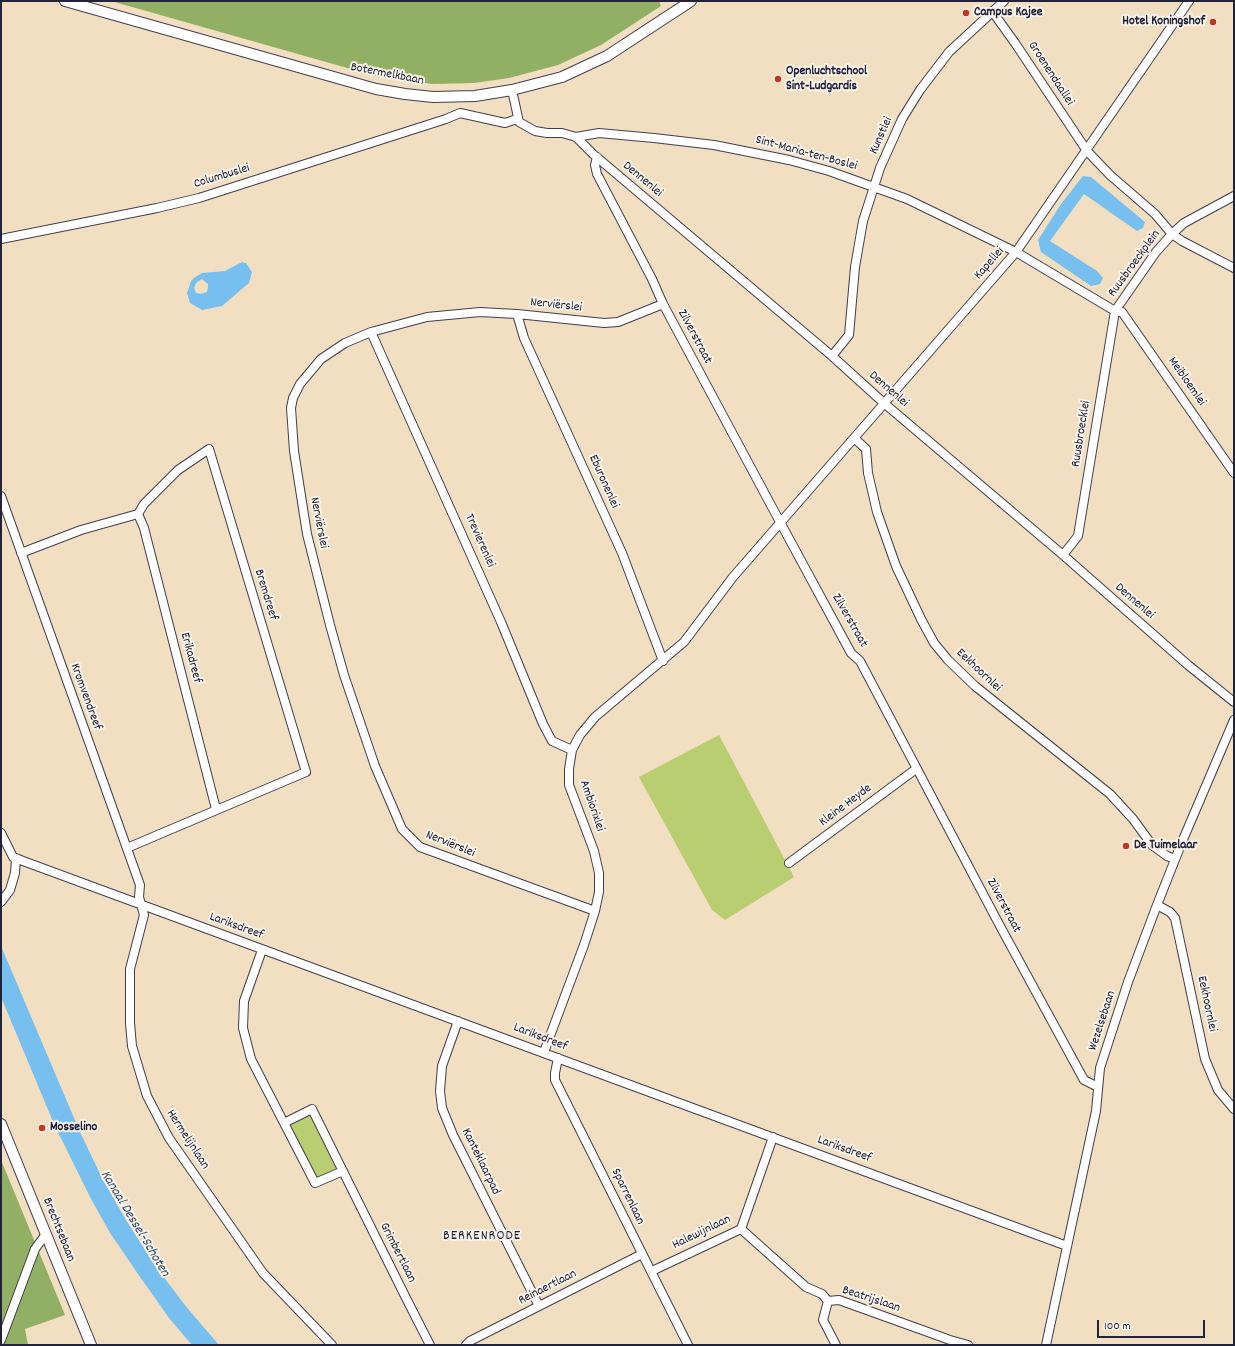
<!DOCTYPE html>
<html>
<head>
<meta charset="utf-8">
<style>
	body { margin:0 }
	#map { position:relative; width:1235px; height:1346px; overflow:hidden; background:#f2dec0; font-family:Dekko,sans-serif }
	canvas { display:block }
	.frame { position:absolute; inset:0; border:2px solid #22223b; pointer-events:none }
	.scale { position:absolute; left:1097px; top:1320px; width:108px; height:18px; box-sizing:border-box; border:2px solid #22223b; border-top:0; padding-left:5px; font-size:12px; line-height:14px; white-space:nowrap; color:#22223b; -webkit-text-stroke:3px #f7f3e8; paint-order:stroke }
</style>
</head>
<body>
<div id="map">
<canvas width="1235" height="1346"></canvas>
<div class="frame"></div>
<div class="scale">100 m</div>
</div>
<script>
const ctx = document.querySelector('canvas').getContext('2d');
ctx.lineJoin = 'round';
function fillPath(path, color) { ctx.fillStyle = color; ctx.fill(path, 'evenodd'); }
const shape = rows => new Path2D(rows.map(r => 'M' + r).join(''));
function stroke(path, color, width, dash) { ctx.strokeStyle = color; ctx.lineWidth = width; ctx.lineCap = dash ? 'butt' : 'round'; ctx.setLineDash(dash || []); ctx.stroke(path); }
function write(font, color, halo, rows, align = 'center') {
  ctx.font = font + ' Dekko,sans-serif'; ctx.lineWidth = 4; ctx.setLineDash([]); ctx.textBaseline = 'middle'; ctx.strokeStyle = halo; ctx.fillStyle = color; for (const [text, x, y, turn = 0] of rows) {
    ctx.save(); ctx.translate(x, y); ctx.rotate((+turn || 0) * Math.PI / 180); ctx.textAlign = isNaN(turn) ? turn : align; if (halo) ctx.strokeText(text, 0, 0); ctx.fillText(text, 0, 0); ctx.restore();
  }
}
fillPath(shape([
	[719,735,794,877,725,920,712,910,639,777],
	[307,1114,311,1114,339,1169,316,1180,288,1124]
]), '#b9cd71');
fillPath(shape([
	[111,1,659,1,661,6,601,45,558,65,509,78,474,83,433,84,379,77],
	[1,1160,65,1315,25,1329,28,1345,1,1345]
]), '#92b063');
fillPath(shape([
	[1083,176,1091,177,1145,222,1143,228,1137,231,1084,194,1050,241,1097,271,1103,278,1100,284,1091,286,1041,252,1038,240,1061,204],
	[242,262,246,263,252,272,249,283,222,306,202,310,190,303,187,293,191,281,194,278,202,273,225,271],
	[202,279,208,284,208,287,207,292,201,294,196,293,194,288,196,283],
	[1,946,80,1132,102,1178,126,1220,156,1267,188,1309,219,1345,192,1345,169,1318,138,1274,110,1233,90,1197,54,1124,1,997]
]), '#77bfef');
const minor = shape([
	[992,11,1015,43,1087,151,1110,175,1155,214,1172,234,1156,252,1115,311,1078,536,1063,555],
	[512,90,519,122,535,131,547,133,562,133,576,137,593,154,832,356,885,404,1063,555,1188,665,1234,702],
	[576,137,599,133,654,138,714,145,789,160,829,171,907,199,1016,252,1115,311,1122,312,1234,473],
	[597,157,595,165,597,174,652,279,663,304,773,509,851,653,860,661,1000,926,1084,1080,1098,1087],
	[1234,196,1184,223,1172,234,1182,241,1234,268],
	[1,239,157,208,199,198,446,119,460,113,505,123,517,119],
	[517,314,524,338,622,553,663,661],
	[371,332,501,622,543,724,552,741,572,750],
	[832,356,849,335,855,267,863,221,880,168,902,119,920,90,949,52,1004,1],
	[854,438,866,449,868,473,877,512,896,566,921,619,934,643,948,660,975,686,1110,794,1133,819,1152,845,1167,856,1175,859],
	[1,496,140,885,139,897,144,915,130,969,130,1023,132,1046,147,1096,169,1138,263,1273,332,1345],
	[138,514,144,528,216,809],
	[21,553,81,530,138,514,144,504,178,470,209,449,306,772,127,848],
	[1,833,13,857,23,861,1067,1246],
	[789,863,916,769],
	[1,902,10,890,15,873,16,858],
	[1157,905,1170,912,1175,918,1205,1059,1218,1090,1234,1109],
	[595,911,420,847,402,829,375,766,344,675,330,625,307,534,294,451,291,408,293,398,300,384,321,359,345,343,371,332,427,317,480,312,517,314,604,323,618,322,663,304],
	[262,950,244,1001,243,1028,251,1059,284,1123],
	[458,1021,442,1066,440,1091,442,1108,453,1135,539,1306],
	[544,1052,584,945,595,911,599,892,599,873,594,851,569,785,569,769,572,750,580,735,595,717,684,642,733,577,1016,252,1189,1],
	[558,1058,555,1073,555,1080,688,1345],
	[343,1171,315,1183,284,1123,312,1109,406,1298,430,1345],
	[741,1229,806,1287,822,1294,828,1301,839,1300,950,1340,968,1345],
	[652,1271,741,1229,773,1137],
	[828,1301,823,1320,836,1345],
	[1,1340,35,1249,46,1234],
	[466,1345,470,1341,642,1254],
	[1046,1345,1096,1111,1100,1068,1128,982,1157,905,1182,842,1234,720]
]);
const major = shape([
	[65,1,376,89,405,94,433,97,475,96,512,90,562,77,607,56,691,1],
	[1,1124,91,1345]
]);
stroke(minor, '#413e4f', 10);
stroke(major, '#413e4f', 12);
stroke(minor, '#fff', 8);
stroke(major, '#fff', 10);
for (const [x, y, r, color] of [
	[966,13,4,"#c8321e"],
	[1213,22,4,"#c8321e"],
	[778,79,4,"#c8321e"],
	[1126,846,4,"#c8321e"],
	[42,1128,4,"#c8321e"]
]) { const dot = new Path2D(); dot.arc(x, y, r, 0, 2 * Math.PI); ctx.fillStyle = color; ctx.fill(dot); stroke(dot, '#f7f3e8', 1.5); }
write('bold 13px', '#22223b', '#f7f3e8', [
	["Campus Kajee",974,13],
	["Hotel Koningshof",1205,22,"right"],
	["Openluchtschool",786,72],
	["Sint-Ludgardis",786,87],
	["De Tuimelaar",1134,846],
	["Mosselino",50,1128]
], 'left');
write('13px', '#22223b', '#f7f3e8', [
	["Groenendaallei",1050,74,57],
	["Botermelkbaan",387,75,11],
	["Kunstlei",882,136,-66],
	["Sint-Maria-ten-Boslei",806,154,15],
	["Columbuslei",222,177,-17],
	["Dennenlei",642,180,40],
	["Kapellei",990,264,-49],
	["Ruusbroeckplein",1135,264,-54],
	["Nerviërslei",556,306,6],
	["Zilverstraat",694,337,62],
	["Meibloemlei",1186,382,55],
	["Dennenlei",888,390,41],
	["Ruusbroecklei",1082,434,-81],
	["Eburonenlei",603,482,66],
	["Nerviërslei",318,523,79],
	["Trevierenlei",479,541,66],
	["Bremdreef",265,595,73],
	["Dennenlei",1134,602,41],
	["Zilverstraat",849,621,60],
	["Erikadreef",190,658,75],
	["Eekhoornlei",978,671,43],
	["Kromvendreef",85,697,70],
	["Ambiorixlei",591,806,71],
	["Kleine Heyde",846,806,-37],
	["Nerviërslei",450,845,22],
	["Zilverstraat",1003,906,62],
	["Lariksdreef",236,927,20],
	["Eekhoornlei",1206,1004,78],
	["Wezelsebaan",1103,1021,-72],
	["Lariksdreef",540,1038,21],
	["Hermelijnlaan",187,1140,57],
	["Lariksdreef",844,1150,20],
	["Kanteklaarpad",480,1162,64],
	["Sparrenlaan",627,1197,64],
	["Brechtsebaan",58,1230,68],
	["Halewijnlaan",702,1233,-26],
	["Grimbertlaan",397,1253,63],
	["Reinaertlaan",548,1288,-27],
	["Beatrijslaan",871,1300,18]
]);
write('italic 14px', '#3c5171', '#f7f3e8', [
	["Kanaal Dessel-Schoten",134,1224,59]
]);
ctx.letterSpacing = '1px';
write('14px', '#22223b', '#f7f3e8', [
	["BERKENRODE",482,1237]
]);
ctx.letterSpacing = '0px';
</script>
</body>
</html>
